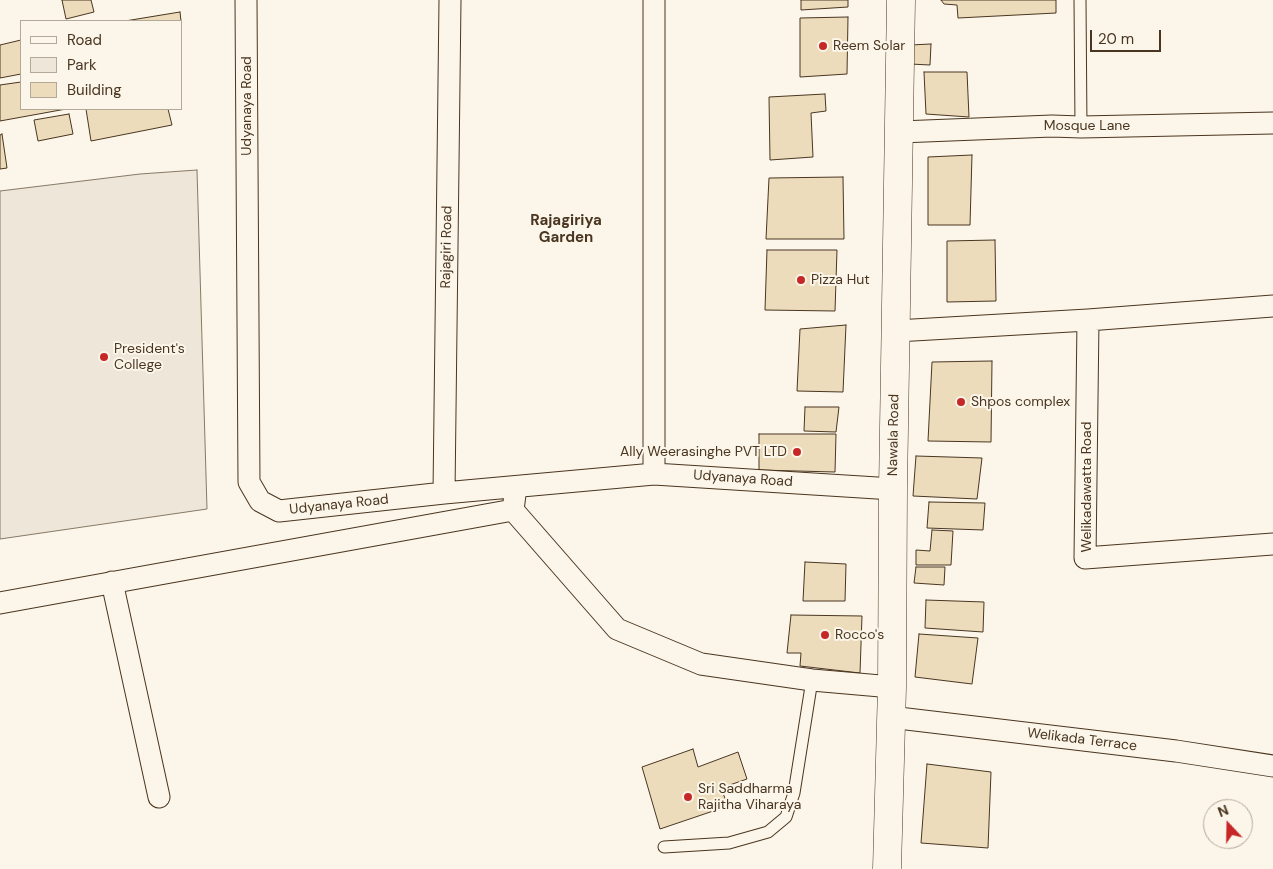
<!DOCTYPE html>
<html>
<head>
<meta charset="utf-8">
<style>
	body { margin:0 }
	#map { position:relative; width:1273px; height:869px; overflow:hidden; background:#fbf6e9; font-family:"DM Sans",sans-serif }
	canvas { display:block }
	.legend { position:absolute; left:20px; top:20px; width:162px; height:90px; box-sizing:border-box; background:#fbf6e9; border:1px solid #b4a999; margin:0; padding:6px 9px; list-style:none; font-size:15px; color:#4a3520 }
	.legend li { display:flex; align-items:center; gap:10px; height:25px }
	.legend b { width:25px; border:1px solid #b4a999 }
	.north { position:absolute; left:1203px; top:799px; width:50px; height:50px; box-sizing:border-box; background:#fbf6e9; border:1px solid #b4a999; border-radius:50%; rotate:339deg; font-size:14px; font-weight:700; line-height:20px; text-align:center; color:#4a3520 }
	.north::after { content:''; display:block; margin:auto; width:18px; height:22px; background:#c62828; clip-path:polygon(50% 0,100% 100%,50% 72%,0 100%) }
	.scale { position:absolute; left:1090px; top:30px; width:71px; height:22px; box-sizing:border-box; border:2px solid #4a3520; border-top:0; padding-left:6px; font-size:15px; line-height:18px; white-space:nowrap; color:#4a3520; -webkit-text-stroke:4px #fbf6e9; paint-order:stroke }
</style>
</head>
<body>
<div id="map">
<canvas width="1273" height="869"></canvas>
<ul class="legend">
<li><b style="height:6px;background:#fbf6e9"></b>Road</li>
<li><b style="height:14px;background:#ede6d9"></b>Park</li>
<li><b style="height:14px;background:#ecdcbc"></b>Building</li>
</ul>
<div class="north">N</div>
<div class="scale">20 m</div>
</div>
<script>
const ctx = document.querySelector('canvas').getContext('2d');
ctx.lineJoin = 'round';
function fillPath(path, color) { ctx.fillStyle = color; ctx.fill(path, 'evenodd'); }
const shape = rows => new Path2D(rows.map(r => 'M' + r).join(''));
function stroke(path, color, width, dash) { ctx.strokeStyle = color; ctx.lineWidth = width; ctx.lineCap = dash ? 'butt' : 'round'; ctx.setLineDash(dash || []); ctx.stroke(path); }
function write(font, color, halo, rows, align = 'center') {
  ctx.font = font + ' "DM Sans",sans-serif'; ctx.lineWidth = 4; ctx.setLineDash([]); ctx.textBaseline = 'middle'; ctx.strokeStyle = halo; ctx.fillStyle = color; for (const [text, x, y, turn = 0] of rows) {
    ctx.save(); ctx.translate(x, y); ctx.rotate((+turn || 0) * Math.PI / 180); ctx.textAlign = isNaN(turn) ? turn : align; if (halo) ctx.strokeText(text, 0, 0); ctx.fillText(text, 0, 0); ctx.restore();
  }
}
const green = shape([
	[197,170,207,509,0,539,0,191,140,174,197,170]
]);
fillPath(green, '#ede6d9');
stroke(green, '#887966', 1);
const building = shape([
	[62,0,91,0,94,12,66,19,62,0],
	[801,0,848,0,848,7,801,10,801,0],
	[941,0,1056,0,1056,13,958,18,957,5,944,4,941,0],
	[180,12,181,21,125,21,180,12],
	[848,17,847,74,800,77,800,18,848,17],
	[21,40,21,74,0,78,0,45,21,40],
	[931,44,930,65,910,64,910,45,931,44],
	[924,72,967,72,969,117,926,114,924,72],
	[21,82,21,109,66,109,0,121,0,85,21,82],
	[825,94,826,111,811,113,813,157,770,160,769,97,825,94],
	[86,109,168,109,172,125,91,141,86,109],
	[69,114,73,134,38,141,34,120,69,114],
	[2,134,7,168,0,169,0,135,2,134],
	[972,155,970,225,928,225,928,157,972,155],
	[843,177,844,239,766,239,769,178,843,177],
	[995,240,996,301,947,302,947,241,995,240],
	[767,250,837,250,835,311,765,310,767,250],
	[846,325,843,392,797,391,800,329,846,325],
	[992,361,991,442,928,441,932,362,992,361],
	[805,407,839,407,836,432,804,431,805,407],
	[759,434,836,434,835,472,759,470,759,434],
	[916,456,982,458,977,499,913,496,916,456],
	[929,502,985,503,983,530,927,528,929,502],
	[932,530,953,531,951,565,916,565,916,550,930,551,932,530],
	[805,562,846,564,845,601,803,601,805,562],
	[916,567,945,567,944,585,914,583,916,567],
	[926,600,984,602,983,632,925,628,926,600],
	[791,615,862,616,860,673,800,666,801,653,787,653,791,615],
	[919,634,978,638,972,684,915,677,919,634],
	[693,749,698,767,738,752,747,779,721,788,728,806,660,829,642,767,693,749],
	[927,764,991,772,988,848,921,843,927,764]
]);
fillPath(building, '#ecdcbc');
stroke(building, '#4a3520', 1);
const service = shape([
	[1080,0,1081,127],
	[664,847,729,843,768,832,786,817,794,793,812,680]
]);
const minor = shape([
	[246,0,249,482,260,501,279,511,444,493,654,474,893,489],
	[900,132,1052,126,1081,127,1273,123],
	[1088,320,1085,558,1273,544],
	[896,331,1088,320,1273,306],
	[654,474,654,0],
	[444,493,450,0],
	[513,510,617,629,701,664,812,680,892,687],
	[112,582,159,797],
	[0,603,513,510,516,487],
	[890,717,1176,751,1273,766]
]);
const primary = shape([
	[887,869,892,687,893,489,901,0]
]);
stroke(service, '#4a3520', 13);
stroke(minor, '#4a3520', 23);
stroke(primary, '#4a3520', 29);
stroke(service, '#fbf6e9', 11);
stroke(minor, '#fbf6e9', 21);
stroke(primary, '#fbf6e9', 28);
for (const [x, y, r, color] of [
	[823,46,5,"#c62828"],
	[801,280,5,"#c62828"],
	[104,357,5,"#c62828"],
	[961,402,5,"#c62828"],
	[797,452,5,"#c62828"],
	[825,635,5,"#c62828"],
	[688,797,5,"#c62828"]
]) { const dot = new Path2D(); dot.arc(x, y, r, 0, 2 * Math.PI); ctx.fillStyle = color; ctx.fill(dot); stroke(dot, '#fbf6e9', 2); }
write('14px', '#4a3520', '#fbf6e9', [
	["Reem Solar",833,46],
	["Pizza Hut",811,280],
	["President's",114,349],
	["College",114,365],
	["Shpos complex",971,402],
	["Ally Weerasinghe PVT LTD",787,452,"right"],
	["Rocco's",835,635],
	["Sri Saddharma",698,789],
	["Rajitha Viharaya",698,805]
], 'left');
write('14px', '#4a3520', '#fbf6e9', [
	["Udyanaya Road",247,106,-90],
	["Mosque Lane",1087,126],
	["Rajagiri Road",447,247,-89],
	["Nawala Road",894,435,-89],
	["Udyanaya Road",743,479,4],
	["Welikadawatta Road",1087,487,-90],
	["Udyanaya Road",339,505,-6],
	["Welikada Terrace",1082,740,7]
]);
write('bold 15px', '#4a3520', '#fbf6e9', [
	["Rajagiriya",566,221],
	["Garden",566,238]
]);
</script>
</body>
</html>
